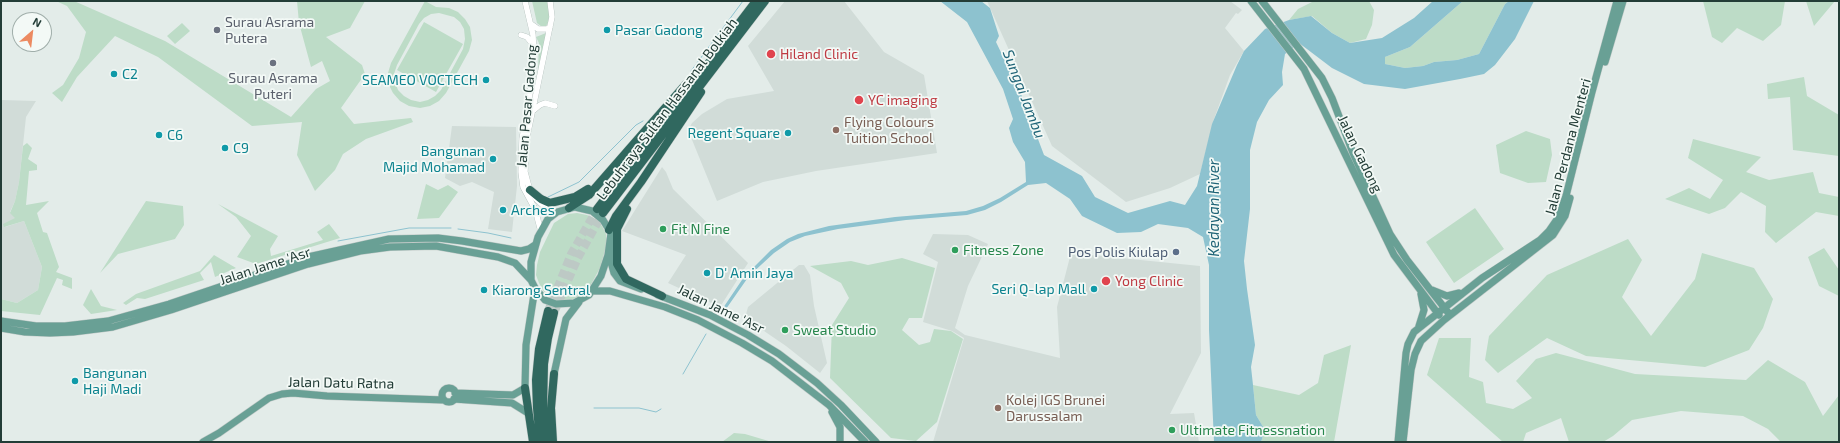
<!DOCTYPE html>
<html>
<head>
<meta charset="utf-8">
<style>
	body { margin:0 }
	#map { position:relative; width:1840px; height:443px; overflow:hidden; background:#e3ece9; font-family:"Exo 2",sans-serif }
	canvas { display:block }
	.frame { position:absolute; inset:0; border:2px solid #233d37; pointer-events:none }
	.north { position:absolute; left:12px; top:12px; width:40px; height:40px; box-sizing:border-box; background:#f3f9f6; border:1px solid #a0aeaa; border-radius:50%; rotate:28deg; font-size:11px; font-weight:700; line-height:16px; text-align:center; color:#233d37 }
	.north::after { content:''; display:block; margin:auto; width:14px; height:18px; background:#ec8a61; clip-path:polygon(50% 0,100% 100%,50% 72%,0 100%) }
</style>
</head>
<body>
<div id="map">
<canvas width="1840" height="443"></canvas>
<div class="frame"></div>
<div class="north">N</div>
</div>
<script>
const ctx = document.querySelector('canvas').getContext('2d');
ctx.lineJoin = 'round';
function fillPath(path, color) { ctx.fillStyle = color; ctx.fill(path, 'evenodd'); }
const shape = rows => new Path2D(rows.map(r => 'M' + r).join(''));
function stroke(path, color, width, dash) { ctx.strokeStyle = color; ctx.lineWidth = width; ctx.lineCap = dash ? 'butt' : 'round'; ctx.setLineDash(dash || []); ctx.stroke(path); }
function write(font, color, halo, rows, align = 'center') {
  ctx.font = font + ' "Exo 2",sans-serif'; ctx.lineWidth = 3.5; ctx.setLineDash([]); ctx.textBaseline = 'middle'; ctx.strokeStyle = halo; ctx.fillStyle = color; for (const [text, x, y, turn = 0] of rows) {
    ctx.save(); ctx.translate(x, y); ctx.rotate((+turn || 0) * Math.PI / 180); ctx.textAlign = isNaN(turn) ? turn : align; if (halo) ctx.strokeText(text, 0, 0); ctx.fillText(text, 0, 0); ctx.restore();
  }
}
fillPath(shape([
	[785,1,844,1,884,52,924,75,937,153,816,171,763,182,717,201,688,130,692,123,702,114,727,99,774,91,748,46],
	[987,1,1230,1,1242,10,1238,14,1236,13,1225,28,1244,51,1230,75,1214,119,1200,174,1170,188,1126,202,1052,146],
	[1,100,36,101,26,117,19,182,15,201,10,212,16,218,5,227,24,221,42,267,38,290,17,303,1,299],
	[452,126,516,127,517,186,512,232,488,229,494,192,472,182,460,186,445,178],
	[662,167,666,172,673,189,748,263,720,307,668,283,686,255,622,231],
	[933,234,968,235,988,244,968,286,955,328,965,335,1060,358,1057,307,1071,253,1200,266,1201,353,1170,414,1194,413,1199,442,933,442,964,338,952,331,923,322,938,262,923,254],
	[799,265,804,265,810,275,814,306,827,363,820,373,786,346,745,318,748,307]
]), '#d1dcd8');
fillPath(shape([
	[56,1,74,1,165,41,291,117,316,89,330,81,322,61,311,67,299,23,297,1,365,1,350,28,326,37,362,65,365,74,341,108,354,124,411,118,413,122,366,139,343,154,335,170,315,191,297,155,302,122,252,126,158,57,115,36,77,77,62,102,52,93,63,85,79,58,86,32,67,6],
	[425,1,436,7,449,8,458,12,465,19,470,27,472,40,469,51,446,93,439,101,430,106,420,108,409,106,400,101,393,93,388,83,388,73,391,63],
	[439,13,454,17,460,22,464,29,465,39,463,49,441,90,435,96,428,100,420,102,411,100,404,96,398,90,395,82,394,74,397,65,419,24,424,18,431,14],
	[532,1,549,1,549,21,546,26,542,27,537,23],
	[1314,1,1369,1,1374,10,1372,25,1366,39,1350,43,1332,33,1312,16,1289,20,1298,9],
	[1463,1,1509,1,1505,4,1479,54,1457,60,1434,62,1423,66,1405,68,1385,64,1385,57,1410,47],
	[1703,1,1785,1,1781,25,1763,41,1737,28,1722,43,1712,37],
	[1806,1,1835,1,1814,26],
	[424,22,463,44,436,92,397,70],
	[182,23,190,31,175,44,167,36],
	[546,33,538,73,539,43,536,37],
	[1804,77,1807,96,1839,115,1839,156,1793,150,1790,97,1768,99,1767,84],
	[1526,131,1550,139,1552,155,1546,182,1528,183,1500,173,1496,145],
	[1693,139,1761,157,1746,172,1769,180,1813,172,1819,193,1839,197,1839,216,1816,212,1776,243,1765,232,1766,206,1741,192,1725,208,1709,214,1665,199,1689,188,1710,199,1723,180,1688,158],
	[27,143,32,148,28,159,37,165,37,170,29,171,26,205,49,201,37,213,43,232,47,233,59,267,56,272,72,278,72,289,62,285,63,280,57,278,40,315,1,311,1,299,17,303,38,290,42,267,24,221,4,227,3,224,15,218,10,213,15,201,19,182,23,146],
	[426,184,438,190,448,185,458,192,439,218,417,219],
	[146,201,183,206,184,225,175,239,118,254,100,273],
	[218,204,278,236,270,249,271,256,323,240,317,232,329,224,340,238,256,264,237,257,251,236,236,217],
	[1475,208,1504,249,1454,283,1426,242],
	[577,213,587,215,595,219,602,226,606,234,606,247,600,268,589,288,578,297,571,300,561,300,552,297,544,292,539,283,536,275,537,265,540,252,554,223,568,214],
	[1628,239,1642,260,1622,297,1651,336,1695,279,1702,253,1754,268,1773,299,1763,328,1749,350,1705,367,1586,356,1547,338,1498,373,1485,360,1489,336,1547,275],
	[1824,248,1839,270,1839,296,1819,286,1808,257],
	[214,255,236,268,215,277,211,262,200,273,204,280,145,299,137,298,126,305,123,303,136,294,200,271],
	[902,258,935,268,922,318,909,318,902,330,919,345,930,342,934,329,951,331,963,339,937,422,916,441,891,438,830,378,832,325,849,298,841,283,810,266,851,261,868,265],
	[91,289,101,306,117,310,91,314,83,305],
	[1439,338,1471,338,1469,377,1483,382,1486,403,1513,409,1532,398,1516,381,1536,359,1556,353,1635,374,1746,380,1768,360,1805,382,1823,416,1839,395,1839,442,1781,442,1768,429,1743,416,1681,411,1632,420,1613,436,1603,442,1569,442,1561,418,1526,433,1523,442,1503,442,1427,375],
	[1351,345,1334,442,1261,442,1265,430,1256,415,1253,385,1299,395,1318,383,1324,355],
	[734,433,745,434,772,442,722,442]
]), '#bddcc7');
fillPath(shape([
	[940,1,981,1,990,8,999,36,996,42,1021,94,1044,155,1082,176,1095,197,1128,213,1170,201,1185,205,1197,186,1212,124,1237,65,1244,51,1265,29,1289,20,1311,16,1332,33,1350,43,1382,38,1414,18,1433,1,1463,1,1410,47,1385,57,1385,64,1405,68,1423,66,1434,62,1457,60,1479,54,1505,4,1509,1,1534,1,1515,39,1495,65,1484,74,1460,79,1405,89,1364,84,1332,68,1299,43,1285,54,1282,72,1283,85,1269,100,1257,122,1250,150,1250,209,1244,261,1247,289,1255,345,1251,367,1253,385,1256,415,1265,430,1261,442,1214,442,1209,330,1209,265,1203,237,1188,228,1158,224,1141,232,1117,233,1082,216,1070,199,1046,183,1028,185,1001,202,985,210,967,215,906,220,838,229,805,236,790,242,774,253,749,276,726,309,723,308,746,274,753,268,771,250,787,239,798,234,829,226,895,217,966,211,983,206,1000,198,1026,182,1025,162,1013,142,1009,128,1013,119,1003,89,967,22]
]), '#8dc2cf');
stroke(shape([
	[691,71,743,1],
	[548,197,579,182,636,125,643,121],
	[458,229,488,233,511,238],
	[338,241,409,228,451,228],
	[683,374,706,334],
	[594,408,639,408,656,412,661,409]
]), '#8dc2cf', 1);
stroke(shape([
	[548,311,571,254,597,209],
	[554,313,578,258,603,213]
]), '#bdc9c5', 8, [8, 4]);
const minor = shape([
	[525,1,533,35,534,57,532,82,522,139,521,172,523,187,535,209,541,232],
	[550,1,552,17,526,142,525,172,529,187,536,199,547,209,557,212],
	[531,24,538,29,547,29,550,27],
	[521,35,527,37,534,46],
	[534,110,540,105,545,103,555,106]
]);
const major = shape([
	[1251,1,1304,69,1394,255,1439,315],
	[1262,1,1322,78,1332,98,1353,153,1390,234,1407,260,1450,315],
	[1605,62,1623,1],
	[575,207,592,211,603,220,611,233,608,255,601,276,589,295,574,303,556,304,545,300,535,288,531,280,531,262,538,237,548,219,557,212,575,207],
	[611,233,613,238,611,262,614,273,620,281,641,289],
	[1432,290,1447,296,1459,293],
	[593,291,610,291,665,307,698,320,742,343,772,361,829,405,865,442],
	[658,295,710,315,748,335,779,354,817,383,841,405,876,442],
	[1,321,36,326,65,326,108,321,169,304,308,257,389,239,438,238,462,241,521,251,529,249,535,245],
	[1419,326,1424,310,1421,294],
	[1,328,25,332,50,333,73,332,113,327,171,310,308,264,360,251,390,247,436,246,498,257,515,263,531,280],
	[554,374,566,319,579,302],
	'442 395a7 7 0 1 1 14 0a7 7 0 1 1-14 0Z',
	[455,393,513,395,525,388,526,345,535,288],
	[454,399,512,403,528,413],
	[832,412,840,427,840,442],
	[203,442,219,433,269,398,282,394,293,393,327,396,444,400],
	[1398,442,1406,353,1408,344,1414,332,1482,278,1540,240,1549,231,1558,218,1566,196,1592,92,1617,1],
	[1403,442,1411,370,1415,354,1421,341,1444,320,1553,235,1565,216,1570,198]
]);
const highway = shape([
	[530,190,541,199,550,203,575,197,588,189],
	[569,208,589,195,686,84],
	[597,209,756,1],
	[627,209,617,229,617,264,626,279,662,296],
	[603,213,765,1],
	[609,230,616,216,641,182,701,92],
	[525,388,533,442],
	[540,442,537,408,536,380,539,349,548,311],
	[548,442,543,408,544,364,548,338,554,313],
	[553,442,551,408,554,374]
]);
stroke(minor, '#a6b4b0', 6);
stroke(major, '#c1c9c7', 8);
stroke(highway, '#c1c9c7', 9);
stroke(minor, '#fff', 5.5);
stroke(major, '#69a095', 7);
stroke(highway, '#30685f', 8);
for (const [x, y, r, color] of [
	[217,30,4,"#6b7280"],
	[607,30,4,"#0f9aa8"],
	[771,54,5,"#e0444e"],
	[273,63,4,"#6b7280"],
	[114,74,4,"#0f9aa8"],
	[486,80,4,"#0f9aa8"],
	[859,100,5,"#e0444e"],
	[836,130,4,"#8d6e63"],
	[788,133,4,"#0f9aa8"],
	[159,135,4,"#0f9aa8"],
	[225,148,4,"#0f9aa8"],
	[493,159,4,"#0f9aa8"],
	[503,210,4,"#0f9aa8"],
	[663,229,4,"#2e9e5b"],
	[955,250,4,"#2e9e5b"],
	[1176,252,4,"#5c6f8a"],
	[707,273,4,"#0f9aa8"],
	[1106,281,5,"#e0444e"],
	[1094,289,4,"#0f9aa8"],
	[484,290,4,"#0f9aa8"],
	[785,330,4,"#2e9e5b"],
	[75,381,4,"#0f9aa8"],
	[998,408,4,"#8d6e63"],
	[1172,430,4,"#2e9e5b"]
]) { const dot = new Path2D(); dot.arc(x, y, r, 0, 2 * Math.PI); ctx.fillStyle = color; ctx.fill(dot); stroke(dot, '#f3f9f6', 1.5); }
write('14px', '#5b616d', '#f3f9f6', [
	["Surau Asrama",225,22],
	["Putera",225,38],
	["Surau Asrama",273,78,"center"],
	["Puteri",273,94,"center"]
], 'left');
write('14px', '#0d838f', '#f3f9f6', [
	["Pasar Gadong",615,30],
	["C2",122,74],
	["SEAMEO VOCTECH",478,80,"right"],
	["Regent Square",780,133,"right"],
	["C6",167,135],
	["C9",233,148],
	["Bangunan",485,151,"right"],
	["Majid Mohamad",485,167,"right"],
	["Arches",511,210],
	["D' Amin Jaya",715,273],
	["Seri Q-lap Mall",1086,289,"right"],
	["Kiarong Sentral",492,290],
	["Bangunan",83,373],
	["Haji Madi",83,389]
], 'left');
write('14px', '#be3a42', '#f3f9f6', [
	["Hiland Clinic",780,54],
	["YC imaging",868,100],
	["Yong Clinic",1115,281]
], 'left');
write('14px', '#233d37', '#f3f9f6', [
	["Jalan Pasar Gadong",527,106,-85],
	["Lebuhraya Sultan Hassanal Bolkiah",667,109,-53],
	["Jalan Perdana Menteri",1568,147,-75],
	["Jalan Gadong",1360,154,64],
	["Jalan Jame 'Asr",265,266,-18],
	["Jalan Jame 'Asr",721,309,26],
	["Jalan Datu Ratna",341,383,1]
]);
write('14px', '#785e54', '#f3f9f6', [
	["Flying Colours",844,122],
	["Tuition School",844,138],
	["Kolej IGS Brunei",1006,400],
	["Darussalam",1006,416]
], 'left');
write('14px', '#27864d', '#f3f9f6', [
	["Fit N Fine",671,229],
	["Fitness Zone",963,250],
	["Sweat Studio",793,330],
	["Ultimate Fitnessnation",1180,430]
], 'left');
write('14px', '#4e5e75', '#f3f9f6', [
	["Pos Polis Kiulap",1168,252]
], 'right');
write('italic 15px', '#1f6477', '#f3f9f6', [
	["Sungai Jambu",1024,94,69],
	["Kedayan River",1214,208,-90]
]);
</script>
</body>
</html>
